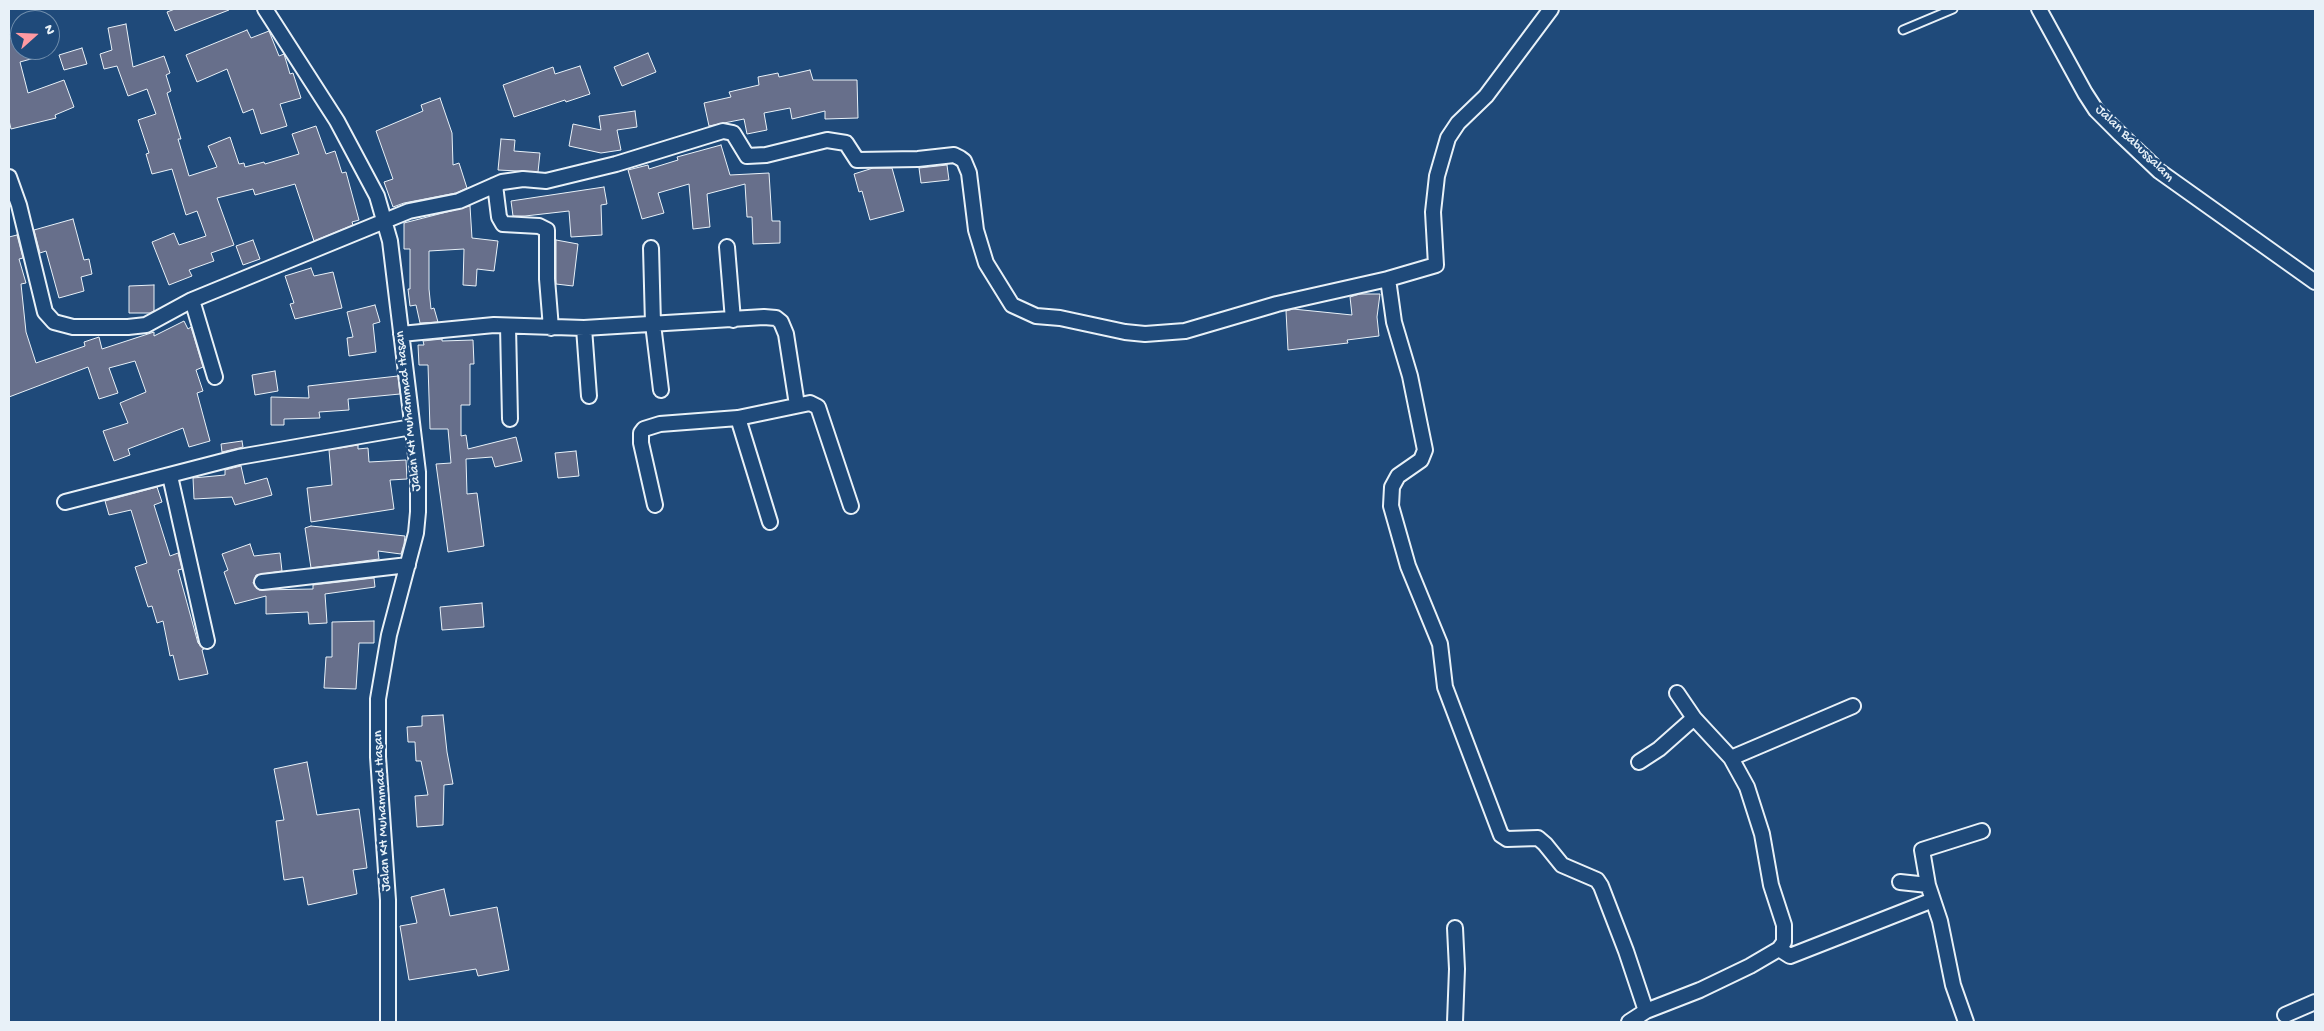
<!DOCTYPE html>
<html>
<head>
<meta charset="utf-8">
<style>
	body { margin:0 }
	#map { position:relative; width:2324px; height:1031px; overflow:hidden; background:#1f4a7a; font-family:"Gochi Hand",sans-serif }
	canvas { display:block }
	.frame { position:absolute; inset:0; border:10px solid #e8f1f8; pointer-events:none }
	.north { position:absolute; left:10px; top:10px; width:50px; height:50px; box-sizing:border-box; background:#1f4a7a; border:1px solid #6f8dac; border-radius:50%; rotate:70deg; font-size:14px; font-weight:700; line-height:20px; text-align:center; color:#e8f1f8 }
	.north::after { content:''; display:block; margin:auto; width:18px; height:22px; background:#ff9aa2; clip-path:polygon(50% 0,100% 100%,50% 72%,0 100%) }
</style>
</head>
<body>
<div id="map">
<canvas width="2324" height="1031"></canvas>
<div class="frame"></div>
<div class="north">N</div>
</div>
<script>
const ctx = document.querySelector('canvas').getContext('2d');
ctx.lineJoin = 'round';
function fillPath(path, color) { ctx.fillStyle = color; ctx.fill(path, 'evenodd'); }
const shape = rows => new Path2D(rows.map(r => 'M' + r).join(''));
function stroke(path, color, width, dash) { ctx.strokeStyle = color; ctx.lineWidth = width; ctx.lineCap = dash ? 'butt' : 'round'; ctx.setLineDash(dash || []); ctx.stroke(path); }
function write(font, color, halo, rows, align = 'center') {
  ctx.font = font + ' "Gochi Hand",sans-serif'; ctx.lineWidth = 5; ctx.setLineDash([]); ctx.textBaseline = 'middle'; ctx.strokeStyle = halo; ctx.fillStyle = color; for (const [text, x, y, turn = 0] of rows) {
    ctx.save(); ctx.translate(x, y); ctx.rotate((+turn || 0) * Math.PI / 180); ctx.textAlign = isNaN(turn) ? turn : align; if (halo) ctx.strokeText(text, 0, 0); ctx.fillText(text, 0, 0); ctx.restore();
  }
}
const building = shape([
	[175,9,229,9,229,10,175,31,167,12,175,9],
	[126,24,133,67,164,56,170,73,166,75,171,91,167,93,181,139,178,139,189,176,217,167,208,146,230,137,239,164,244,163,245,167,264,162,265,164,299,154,292,134,316,126,326,154,335,151,342,173,346,172,359,220,352,222,353,225,314,241,295,184,255,195,253,189,217,198,234,245,211,253,214,261,189,270,192,276,169,285,152,242,174,233,179,245,206,236,197,211,186,215,172,169,152,174,146,154,149,153,138,120,156,114,147,89,128,96,117,66,104,69,100,54,112,50,108,28,126,24],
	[247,30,251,38,269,31,279,56,284,54,290,74,293,73,301,98,280,104,287,126,261,134,253,109,243,113,227,69,197,82,186,55,247,30],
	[9,38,14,38,17,50,49,50,49,54,20,62,28,93,64,80,74,107,55,115,56,118,11,129,9,120,9,38],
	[82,48,87,64,64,70,59,55,82,48],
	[648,53,656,72,622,86,614,67,648,53],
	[580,66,590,94,566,102,565,100,514,117,503,85,553,67,555,74,580,66],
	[810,70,813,80,857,80,858,118,825,119,825,111,792,119,790,108,764,113,767,130,747,134,744,119,709,126,704,103,731,97,729,92,759,85,758,77,778,73,779,77,810,70],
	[440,98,452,133,453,165,459,163,467,188,456,193,404,203,393,207,384,182,393,179,376,131,423,111,421,105,440,98],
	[635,111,637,127,617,130,621,150,601,153,569,146,573,124,601,130,599,116,635,111],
	[501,139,515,140,514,151,540,153,538,172,498,170,501,139],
	[721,145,730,175,769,173,772,221,780,221,780,243,753,244,752,217,747,217,745,184,707,194,710,227,693,229,689,184,658,193,664,213,642,219,628,170,648,165,649,169,678,160,677,157,721,145],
	[947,165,949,180,921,183,919,168,947,165],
	[873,168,892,168,904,211,870,220,862,191,859,192,854,174,873,168],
	[604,187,607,204,601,205,602,235,571,237,569,211,525,216,513,216,511,201,604,187],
	[470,206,472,238,498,241,494,271,477,269,476,286,463,285,464,249,429,251,429,289,431,309,434,308,438,322,420,323,416,305,410,306,408,289,410,289,410,249,404,249,404,223,470,206],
	[73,219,84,260,89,259,92,274,81,277,84,291,59,298,46,251,40,253,34,230,73,219],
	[17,235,23,258,19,259,26,283,21,284,26,332,36,363,85,346,84,342,99,337,102,349,154,332,154,336,184,321,188,329,191,327,203,367,196,370,203,391,197,393,210,441,189,447,183,428,128,449,130,455,114,461,103,431,128,423,120,403,146,392,135,361,109,368,118,393,99,399,88,367,9,397,9,237,17,235],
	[253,240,260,259,243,265,236,246,253,240],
	[556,240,578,244,573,286,556,284,556,240],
	[311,268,314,276,333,272,342,308,295,319,290,304,294,303,285,276,311,268],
	[154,285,154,311,150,313,129,313,129,286,154,285],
	[1360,294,1380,294,1377,317,1379,336,1347,340,1348,343,1288,350,1286,311,1293,309,1352,315,1350,297,1360,294],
	[375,305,380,322,373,324,376,352,349,356,347,338,353,337,347,312,375,305],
	[442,339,442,341,473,340,474,364,470,364,470,405,461,405,461,436,466,435,468,449,516,437,522,461,495,467,492,457,466,459,467,494,477,493,484,546,448,552,436,464,451,463,448,429,430,429,428,365,419,365,418,345,424,345,423,341,442,339],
	[275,371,278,391,255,395,252,375,275,371],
	[398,376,400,394,348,399,349,410,319,412,320,418,284,419,284,425,271,425,271,397,309,398,308,386,398,376],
	[242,441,243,447,222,452,221,444,242,441],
	[358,445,358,449,368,448,369,462,406,460,407,479,390,480,394,509,311,522,307,488,332,485,329,450,358,445],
	[576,451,579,476,558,478,555,453,576,451],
	[241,466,245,484,267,478,272,495,235,505,232,497,194,499,193,478,225,475,225,470,241,466],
	[157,487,162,502,154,505,170,556,178,553,182,569,178,570,198,643,204,649,202,650,208,674,179,680,173,655,170,656,163,621,157,623,152,606,148,607,135,567,147,563,131,510,109,515,105,501,157,487],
	[311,526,405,536,404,544,401,554,378,551,379,559,311,568,305,528,311,526],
	[250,544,254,556,280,553,282,571,256,575,253,583,259,590,313,589,313,585,374,578,375,587,325,594,327,623,309,624,308,612,266,614,266,596,235,604,224,572,228,570,222,554,250,544],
	[482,603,484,627,442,630,440,607,482,603],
	[374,621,374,643,359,643,356,689,324,688,326,657,332,657,332,622,374,621],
	[443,715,447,752,453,784,444,785,443,825,417,827,415,796,428,795,421,761,416,761,415,742,408,742,407,727,422,726,422,716,443,715],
	[307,762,317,815,359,809,367,868,353,870,357,894,308,905,303,877,284,880,276,821,284,820,274,769,307,762],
	[444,889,450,916,497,907,509,970,478,976,476,969,409,980,400,926,417,923,411,897,444,889]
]);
fillPath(building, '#676f8b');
stroke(building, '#e8f1f8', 1);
const lane = shape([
	[1903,30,1953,9]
]);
const street = shape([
	[265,9,337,121,377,196,390,241,418,472,418,512,416,533,389,635,378,699,378,757,388,900,388,1022],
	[1551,9,1486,96,1458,123,1448,138,1437,176,1433,212,1436,265,1388,279,1394,322,1410,376,1425,450,1421,460,1398,476,1392,487,1391,506,1408,566,1440,644,1445,687,1501,835,1507,839,1538,838,1545,844,1562,865,1597,880,1601,886,1626,951,1646,1011],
	[2039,9,2085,93,2096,110,2120,134,2159,171,2315,282],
	[9,177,19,205,45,312,54,322,73,327,128,327,146,325,192,300,409,211,459,201,502,182,523,179,546,181,616,164,723,131,733,133,747,156,766,155,827,140,846,143,857,160,918,159,954,155,960,158,964,161,969,173,976,230,986,263,1012,305,1036,316,1060,318,1125,332,1145,334,1185,331,1277,304,1388,279],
	[495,185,499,217,503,224,539,226,547,230,547,279,551,328],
	[727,247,733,320],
	[651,248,653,324,661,390],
	[192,300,215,377],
	[508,326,510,419],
	[584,328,589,396],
	[401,334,494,325,584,328,764,317,776,318,781,322,786,334,797,405],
	[738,418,770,522],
	[170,476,207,641],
	[65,502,239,457,412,427],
	[655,505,641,443,641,433,644,429,660,424,738,418,810,403,818,407,851,506],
	[262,582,408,565],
	[1731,758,1853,706],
	[1639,762,1659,749,1694,718],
	[1900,882,1928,885,1940,921,1953,985,1966,1022],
	[1928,885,1922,850,1982,831],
	[1779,949,1790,956,1933,900],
	[2285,1015,2315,1002],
	[1455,1022,1457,969,1455,928],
	[1629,1022,1646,1011,1700,990,1750,966,1779,949,1784,942,1784,925,1771,885,1762,834,1747,787,1731,758,1694,718,1677,693]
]);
stroke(lane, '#e8f1f8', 11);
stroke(street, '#e8f1f8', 18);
stroke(lane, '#1f4a7a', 7);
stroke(street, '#1f4a7a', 14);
write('14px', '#e8f1f8', '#1f4a7a', [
	["Jalan Babussalam",2134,144,44],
	["Jalan KH Muhammad Hasan",409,411,-96],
	["Jalan KH Muhammad Hasan",383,811,-93]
]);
</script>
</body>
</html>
